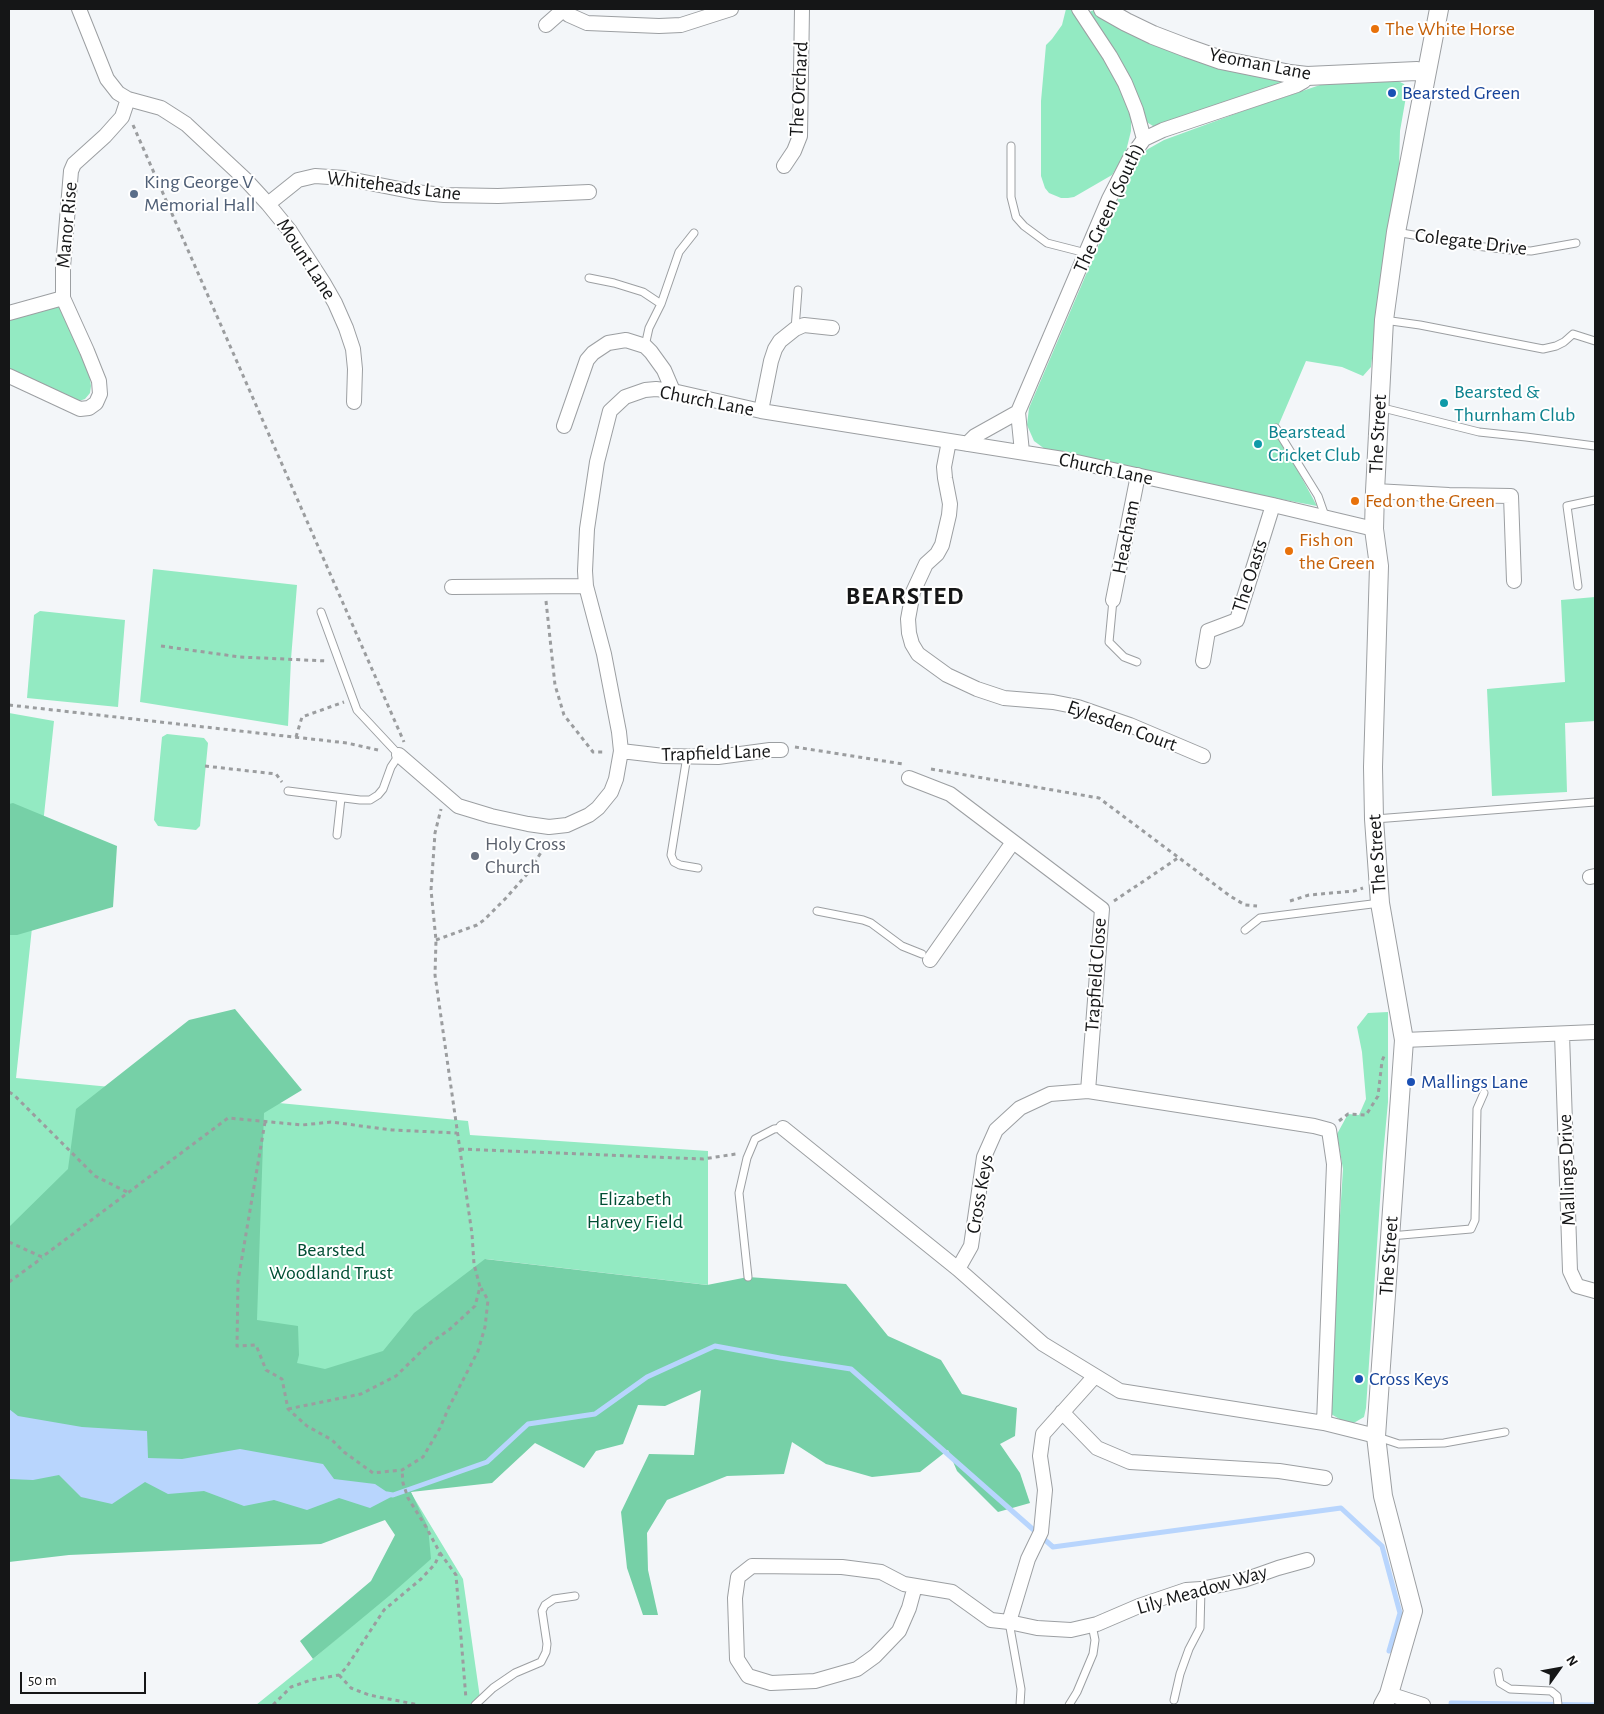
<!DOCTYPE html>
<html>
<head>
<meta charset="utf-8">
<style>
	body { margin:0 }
	#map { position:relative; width:1604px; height:1714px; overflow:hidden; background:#f3f6f9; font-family:"Alegreya Sans",sans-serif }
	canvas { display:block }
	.frame { position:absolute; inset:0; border:10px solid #151617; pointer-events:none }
	.north { position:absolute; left:1534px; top:1644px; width:50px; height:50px; -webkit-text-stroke:4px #fff; paint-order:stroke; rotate:58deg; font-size:14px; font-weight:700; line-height:20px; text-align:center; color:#151617 }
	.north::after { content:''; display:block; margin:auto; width:18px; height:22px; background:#151617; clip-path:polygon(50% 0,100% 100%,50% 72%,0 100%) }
	.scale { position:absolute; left:20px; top:1672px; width:126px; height:22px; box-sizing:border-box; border:2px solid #151617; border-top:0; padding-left:6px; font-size:15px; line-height:18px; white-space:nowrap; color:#151617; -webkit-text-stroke:4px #fff; paint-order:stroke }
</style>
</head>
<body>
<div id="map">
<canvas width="1604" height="1714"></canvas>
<div class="frame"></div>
<div class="north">N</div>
<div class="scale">50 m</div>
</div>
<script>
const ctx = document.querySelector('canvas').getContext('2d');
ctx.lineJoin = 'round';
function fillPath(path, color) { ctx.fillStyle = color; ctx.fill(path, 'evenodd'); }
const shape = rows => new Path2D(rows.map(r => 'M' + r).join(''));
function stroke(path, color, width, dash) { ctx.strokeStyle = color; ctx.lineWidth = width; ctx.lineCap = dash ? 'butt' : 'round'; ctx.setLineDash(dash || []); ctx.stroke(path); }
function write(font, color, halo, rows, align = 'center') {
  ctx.font = font + ' "Alegreya Sans",sans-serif'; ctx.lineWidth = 4; ctx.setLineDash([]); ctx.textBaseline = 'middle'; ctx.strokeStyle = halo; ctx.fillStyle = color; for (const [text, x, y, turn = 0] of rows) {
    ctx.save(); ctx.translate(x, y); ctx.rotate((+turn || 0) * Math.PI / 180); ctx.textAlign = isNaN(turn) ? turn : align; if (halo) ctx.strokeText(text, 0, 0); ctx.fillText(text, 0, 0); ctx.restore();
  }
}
fillPath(shape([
	[1066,9,1072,9,1119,81,1129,106,1131,119,1131,131,1125,155,1112,175,1074,197,1068,198,1061,198,1049,193,1045,188,1041,176,1041,101,1046,45,1052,39,1062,25],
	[1095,10,1288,82,1157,126,1153,126,1145,121,1089,13,1091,11],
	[1398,81,1404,84,1407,91,1400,131,1399,170,1384,256,1371,367,1363,376,1342,367,1306,361,1279,424,1276,428,1278,434,1317,506,1216,487,1049,452,1034,441,1027,425,1029,408,1129,174,1140,156,1148,149,1164,140,1243,111,1326,83],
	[60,306,89,372,91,386,90,393,85,399,76,402,9,371,9,318],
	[153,569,297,585,291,659,288,726,140,702],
	[1595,597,1595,721,1565,723,1567,792,1492,796,1487,689,1565,682,1561,600],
	[40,611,125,620,118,707,27,698,34,615],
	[9,713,54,721,16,1078,468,1121,470,1135,708,1151,708,1285,486,1259,405,1483,463,1579,481,1705,256,1705,313,1659,430,1559,402,1499,9,1330],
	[167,734,204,738,208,743,200,826,196,830,158,826,154,820,162,737],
	[1388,1012,1388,1102,1383,1156,1366,1408,1364,1417,1352,1424,1341,1420,1331,1414,1328,1403,1343,1169,1337,1134,1348,1114,1359,1115,1366,1099,1362,1052,1357,1027,1368,1013]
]), '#93eac2');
fillPath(shape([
	[13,803,117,846,113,907,17,935,9,935,9,804],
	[235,1009,302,1090,264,1113,257,1320,298,1326,299,1355,297,1363,325,1369,383,1351,414,1313,485,1259,707,1285,748,1277,846,1284,888,1336,941,1360,962,1394,1017,1408,1015,1436,1000,1444,1020,1473,1030,1503,998,1512,957,1471,948,1450,920,1472,872,1477,826,1464,792,1442,784,1474,727,1476,667,1500,647,1533,648,1570,658,1615,643,1615,627,1568,621,1512,649,1454,694,1455,701,1390,665,1406,638,1405,623,1444,596,1451,584,1468,535,1443,492,1483,411,1492,428,1527,431,1559,389,1596,313,1659,300,1641,371,1581,395,1535,385,1520,321,1544,69,1555,9,1562,9,1227,68,1169,76,1109,189,1020]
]), '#76d0a7');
fillPath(shape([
	[9,1409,18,1416,82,1427,147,1431,148,1458,182,1459,240,1449,323,1464,334,1479,375,1484,393,1496,370,1508,339,1498,307,1510,274,1500,244,1506,204,1491,168,1494,145,1482,112,1504,81,1497,59,1475,33,1480,10,1479,9,1491]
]), '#b8d5fd');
stroke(shape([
	[387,1494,393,1495,487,1462,528,1424,595,1414,647,1377,715,1346,780,1358,851,1369,1053,1547,1341,1508,1382,1546,1400,1613,1389,1651],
	[1451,1703,1595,1705]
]), '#b8d5fd', 5);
const service = shape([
	[1011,146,1011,197,1016,217,1024,226,1047,243,1086,253],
	[1396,232,1476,246,1511,250,1531,251,1576,243],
	[589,278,614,283,643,292,661,304,649,328,645,346],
	[661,304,679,252,694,233],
	[1384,320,1420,325,1543,349,1556,346,1564,342,1573,334,1595,341],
	[795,329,798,290],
	[1379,407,1479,432,1526,437,1595,446],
	[1276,428,1318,496,1326,519],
	[1578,586,1567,506,1595,500],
	[1113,600,1109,642,1124,657,1137,662],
	[687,756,671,855,674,862,680,865,698,868],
	[288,791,360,800,370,800,378,795,383,789,391,767,399,755,357,710,321,612],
	[1375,819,1595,802],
	[337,835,341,798],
	[817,911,863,920,871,923,902,946,922,954],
	[1245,930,1260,918,1380,903],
	[1390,1236,1471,1229,1475,1220,1477,1109,1484,1093],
	[748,1277,739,1193,747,1158,755,1139,774,1129,783,1128],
	[1378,1437,1399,1444,1444,1443,1505,1432],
	[1009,1622,1021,1689,1020,1705],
	[1498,1672,1500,1683,1510,1689,1551,1691,1557,1696,1558,1705],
	[1174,1700,1180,1674,1189,1649,1200,1628,1201,1589],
	[475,1705,493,1688,515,1673,541,1662,546,1652,547,1644,542,1611,545,1605,554,1599,575,1596],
	[1069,1705,1077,1692,1093,1654,1095,1640,1092,1625]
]);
const minor = shape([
	[563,9,569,15,587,23,659,26,681,25,731,9],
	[546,25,563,10],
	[128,99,161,108,186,124,245,179,268,204,290,231,323,282,335,303,346,328,353,349,355,369,354,402],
	[1144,139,1163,130,1297,85,1304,81,1307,76],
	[784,166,794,151,800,136,802,9],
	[268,204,298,180,315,176,344,178,415,192,444,195,498,196,589,192],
	[9,313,63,298,63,267,71,171,74,164,105,136,122,117,128,99,118,93,107,79,79,9],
	[9,376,80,409,89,408,96,403,100,394,99,381,87,351,63,298],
	[761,411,771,361,775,349,780,341,795,329,804,325,832,328],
	[1018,412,1022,452],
	[564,426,587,360,593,353,608,343,626,340,645,346,651,352,664,370,673,391],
	[949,441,944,467,945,478,950,504,949,515,942,545,937,554,926,564,913,592,908,619,909,633,912,644,918,654,947,675,977,689,1004,698,1053,702,1078,707,1130,725,1203,756],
	[967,444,975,436,1018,412,1109,199,1129,160,1144,139,1136,110,1125,83,1110,56,1079,9],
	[1375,491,1449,495,1511,496,1514,581],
	[452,587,586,586],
	[1113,600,1138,475],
	[1203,661,1208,631,1237,620,1273,505],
	[621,751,664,756,718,757,770,750,781,750],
	[399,755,458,806,491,816,528,824,549,827,567,825,589,815,598,808,611,792,616,779,621,751,619,732,604,654,586,586,585,571,587,529,597,462,610,411,625,397,645,390,656,389,673,391,761,411,1063,459,1273,505,1374,529],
	[909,778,950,794,1102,909,1088,1091],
	[1590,877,1595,876],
	[930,960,1013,842],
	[1562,1034,1570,1271,1577,1286,1595,1291],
	[1404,1040,1595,1032],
	[783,1128,958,1269,1043,1344,1120,1391,1324,1423,1376,1436],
	[958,1269,971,1246,984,1157,996,1130,1020,1108,1050,1094,1088,1091,1314,1126,1329,1130,1334,1164,1324,1423],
	[1062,1412,1097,1448,1130,1462,1279,1471,1325,1478],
	[915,1586,909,1608,899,1631,875,1656,857,1669,815,1681,771,1683,748,1676,737,1659,735,1598,738,1577,752,1566,842,1567,881,1572,904,1584,952,1592,991,1620,1009,1622,1037,1628,1071,1630,1097,1624,1139,1606,1186,1590,1201,1589,1244,1580,1278,1568,1307,1560],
	[1009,1622,1028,1559,1041,1532,1045,1490,1040,1456,1043,1434,1095,1376],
	[1389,1694,1423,1705]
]);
const tertiary = shape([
	[1103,9,1126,22,1153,35,1187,48,1221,60,1290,74,1307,76,1417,71,1426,73],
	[1383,1705,1389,1694,1413,1611,1383,1496,1376,1436,1404,1040,1380,903,1374,819,1373,767,1379,566,1374,529,1375,491,1384,320,1396,232,1439,9]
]);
stroke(service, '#9c9fa2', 9);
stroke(minor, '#9c9fa2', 16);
stroke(tertiary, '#9c9fa2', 20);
stroke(shape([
	[133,125,404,742],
	[546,601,555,685,564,715,593,752,606,752],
	[161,646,240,657,327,661],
	[9,705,347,743,378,750],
	[296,737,302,717,344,702],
	[795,747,903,764],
	[205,766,276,774,282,782],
	[931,769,1099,798,1230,896,1245,905,1257,906],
	[1114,901,1178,858],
	[1290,901,1309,895,1354,891,1363,888],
	[436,940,477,925,484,920,506,898,529,872,548,841],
	[9,1092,14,1095,95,1176,129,1193],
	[1339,1121,1348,1114,1366,1115,1378,1096,1382,1061,1385,1054],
	[265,1122,238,1281,237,1346,256,1345,266,1370,282,1379,288,1409,307,1426,332,1440,344,1452,373,1473,402,1470,423,1457,440,1428,449,1407,478,1351,485,1327,488,1300,481,1288],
	[460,1149,703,1159,736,1154],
	[9,1242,42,1257,228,1118,302,1125,331,1122,392,1130,457,1133],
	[9,1282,42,1258],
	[288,1409,361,1394,396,1376,429,1344,450,1329,475,1306,480,1287,474,1264,472,1234,435,975,436,940,431,890,435,833,441,809],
	[440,1553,456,1575,466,1699],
	[339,1675,351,1688,369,1695,419,1705],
	[273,1705,291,1687,311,1680,339,1675,346,1668,384,1610,421,1579,435,1564,440,1553,426,1527,408,1498,403,1483,402,1470]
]), '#9b9d9f', 3, [4, 4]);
stroke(service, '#fff', 7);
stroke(minor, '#fff', 14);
stroke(tertiary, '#fff', 18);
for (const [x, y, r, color] of [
	[1375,29,5,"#e8710a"],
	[1392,93,5,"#1a4fb4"],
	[134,194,5,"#5c6f8a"],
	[1444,403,5,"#0f9aa8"],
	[1258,444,5,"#0f9aa8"],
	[1355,501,5,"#e8710a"],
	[1289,551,5,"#e8710a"],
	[475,856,5,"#6b7280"],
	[1411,1082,5,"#1a4fb4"],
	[1359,1379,5,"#1a4fb4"]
]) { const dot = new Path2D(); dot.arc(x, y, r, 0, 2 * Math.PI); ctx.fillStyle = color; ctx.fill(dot); stroke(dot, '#fff', 2); }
write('20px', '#c56008', '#fff', [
	["The White Horse",1385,29],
	["Fed on the Green",1365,501],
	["Fish on",1299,540],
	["the Green",1299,563]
], 'left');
write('20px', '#151617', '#fff', [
	["Yeoman Lane",1260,64,11],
	["The Orchard",799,89,-87],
	["Whiteheads Lane",394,186,7],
	["The Green (South)",1109,208,-65],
	["Manor Rise",67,225,-85],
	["Colegate Drive",1471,242,7],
	["Mount Lane",306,259,57],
	["Church Lane",707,401,11],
	["The Street",1378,434,-87],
	["Church Lane",1106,469,12],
	["Heacham",1126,537,-79],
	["The Oasts",1250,576,-72],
	["Eylesden Court",1122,726,20],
	["Trapfield Lane",716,753,-2],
	["The Street",1377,854,-94],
	["Trapfield Close",1096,975,-86],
	["Mallings Drive",1567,1170,-92],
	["Cross Keys",980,1194,-80],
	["The Street",1389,1256,-86],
	["Lily Meadow Way",1202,1590,-16]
]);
write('20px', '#164399', '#fff', [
	["Bearsted Green",1402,93],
	["Mallings Lane",1421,1082],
	["Cross Keys",1369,1379]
], 'left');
write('20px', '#4e5e75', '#fff', [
	["King George V",144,182],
	["Memorial Hall",144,205]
], 'left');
write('20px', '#0d838f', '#fff', [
	["Bearsted &",1454,392],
	["Thurnham Club",1454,415],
	["Bearstead",1268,432],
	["Cricket Club",1268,455]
], 'left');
write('20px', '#5b616d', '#fff', [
	["Holy Cross",485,844],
	["Church",485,867]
], 'left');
write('20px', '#004e34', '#fff', [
	["Elizabeth",635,1199],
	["Harvey Field",635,1222],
	["Bearsted",331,1250],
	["Woodland Trust",331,1273]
]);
ctx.letterSpacing = '1px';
write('bold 25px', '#151617', '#fff', [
	["BEARSTED",905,596]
]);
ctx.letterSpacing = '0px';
</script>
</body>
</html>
